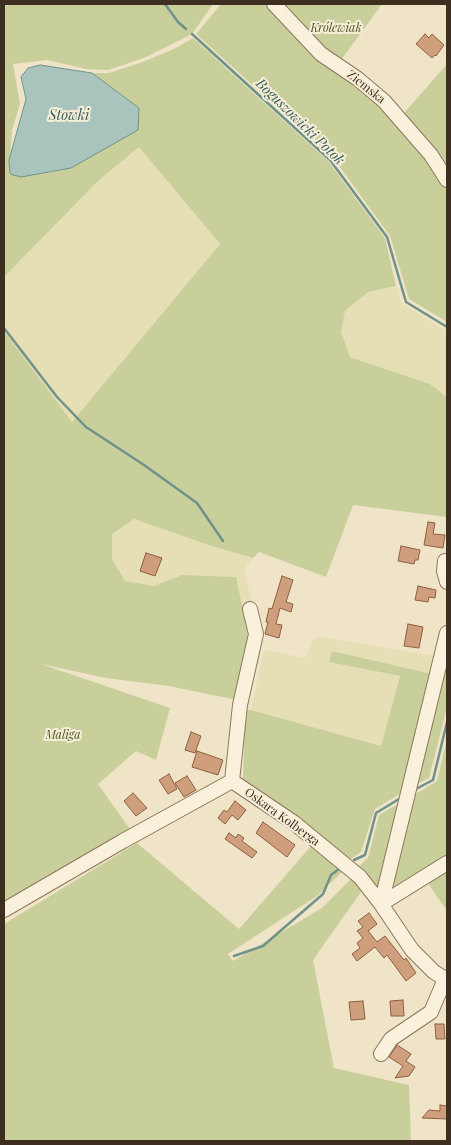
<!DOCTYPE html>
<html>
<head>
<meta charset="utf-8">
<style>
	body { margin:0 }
	#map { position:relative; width:451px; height:1145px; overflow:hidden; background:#f0e4c8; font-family:"Playfair Display",serif }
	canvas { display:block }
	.frame { position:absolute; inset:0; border:5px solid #3d2e20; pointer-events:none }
</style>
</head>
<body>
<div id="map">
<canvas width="451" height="1145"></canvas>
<div class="frame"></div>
</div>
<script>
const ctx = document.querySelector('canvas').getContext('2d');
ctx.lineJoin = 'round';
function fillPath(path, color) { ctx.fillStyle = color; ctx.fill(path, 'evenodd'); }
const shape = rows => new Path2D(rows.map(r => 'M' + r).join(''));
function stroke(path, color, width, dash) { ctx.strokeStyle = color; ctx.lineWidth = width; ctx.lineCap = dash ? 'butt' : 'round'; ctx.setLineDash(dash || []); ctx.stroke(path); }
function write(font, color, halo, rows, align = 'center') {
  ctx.font = font + ' "Playfair Display",serif'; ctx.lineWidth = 4; ctx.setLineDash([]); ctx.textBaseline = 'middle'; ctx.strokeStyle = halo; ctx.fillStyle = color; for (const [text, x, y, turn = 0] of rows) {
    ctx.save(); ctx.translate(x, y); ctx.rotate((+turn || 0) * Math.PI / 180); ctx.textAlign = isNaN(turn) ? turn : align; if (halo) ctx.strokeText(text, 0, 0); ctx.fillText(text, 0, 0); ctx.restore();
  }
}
fillPath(shape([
	[139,147,220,244,72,422,4,331,4,277,98,181],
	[396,286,402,304,447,331,447,397,430,384,350,357,340,332,345,311,368,292],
	[133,519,253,558,244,569,253,607,244,615,182,575,154,586,125,581,112,559,112,534],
	[320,637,438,657,432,674,332,651,330,662,400,676,381,746,251,710,264,650,306,658,313,640]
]), '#e6deb5');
fillPath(shape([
	[4,4,213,4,192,34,144,58,108,70,86,69,47,60,13,64,20,104,12,130,9,175,46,173,71,168,139,108,92,73,109,73,140,63,174,49,193,38,328,161,385,238,396,286,368,292,345,311,341,332,350,357,430,384,447,397,447,517,353,505,326,577,259,552,253,558,212,546,134,519,112,534,112,559,125,581,154,586,182,575,236,577,244,615,248,614,247,653,237,700,169,686,106,678,41,664,170,708,156,760,136,751,98,784,132,832,4,904,4,331,72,422,220,244,139,147,98,181,4,277],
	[221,4,267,4,286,27,313,53,358,84,390,114,426,156,447,188,447,322,409,299,390,236,334,159,196,34],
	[276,4,382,4,341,60,286,19],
	[447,64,447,167,404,113],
	[447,649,447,707,429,778,415,785],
	[332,651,432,674,403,792,375,809,361,852,349,860,243,780,245,710,251,710,381,746,400,676,329,662],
	[447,739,447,857,388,890,411,797,437,781],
	[403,801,379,894,357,868,368,858,379,815],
	[137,843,239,929,311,846,342,872,317,896,228,954,233,961,322,908,351,879,363,889,313,960,334,1068,409,1085,411,1141,4,1141,4,924],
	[447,868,447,911,426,880]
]), '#c9cf9b');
const water = shape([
	[40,65,92,73,139,108,138,130,71,168,21,177,10,174,9,160,26,99,21,77,28,68,40,65]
]);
fillPath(water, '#a9c4bc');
stroke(water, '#6f938a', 1);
stroke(shape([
	[165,4,178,22,186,29],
	[192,34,330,160,387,237,406,302,447,327],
	[4,328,57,397,86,427,144,465,197,503,223,541],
	[416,789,433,780,447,722],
	[354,860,365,855,376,813,399,799],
	[234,956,263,946,323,894,331,875,339,869]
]), '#6f938a', 2.5);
const building = shape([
	[425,34,429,38,432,34,444,45,436,56,435,55,432,58,416,44,425,34],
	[428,522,435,523,433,534,445,535,443,548,424,545,428,522],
	[401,546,420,550,418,560,415,560,414,564,398,561,401,546],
	[146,553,162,558,155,576,140,571,146,553],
	[282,576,293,580,286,602,293,604,291,612,280,608,276,624,282,625,279,638,265,634,268,622,266,622,269,608,272,609,282,576],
	[418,586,436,590,435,598,429,597,428,602,415,600,418,586],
	[408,624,423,627,419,648,404,646,408,624],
	[191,732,201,736,195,753,185,750,191,732],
	[197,751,223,760,218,775,192,767,197,751],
	[169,774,177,789,168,794,159,780,169,774],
	[187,776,196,790,184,797,175,783,187,776],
	[133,793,147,808,136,816,124,801,133,793],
	[235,801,246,810,238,820,232,815,225,824,218,818,224,810,227,812,235,801],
	[263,822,295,845,287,857,256,833,263,822],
	[229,833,236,838,238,834,244,838,242,841,257,852,252,858,225,839,229,833],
	[369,913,377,924,368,931,377,942,385,936,404,960,406,958,416,973,406,981,387,955,384,958,375,947,357,961,352,954,360,948,357,943,363,938,357,931,363,927,358,921,369,913],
	[403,1000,404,1016,391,1016,390,1001,403,1000],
	[363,1001,365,1019,351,1020,349,1002,363,1001],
	[435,1024,444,1024,445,1039,436,1039,435,1024],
	[397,1045,411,1054,406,1061,415,1067,409,1076,395,1078,403,1066,389,1057,397,1045],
	[440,1105,447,1106,447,1119,422,1118,429,1110,440,1111,440,1105]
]);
fillPath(building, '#cf9f7d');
stroke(building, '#8d5f41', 1);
const minor = shape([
	[274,4,321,54,358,79,384,101,431,155,447,180],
	[445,561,444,571,447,582],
	[232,781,240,705,256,634,250,609],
	[381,904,447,633],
	[381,904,447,863],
	[4,910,123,841,232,781,293,822,360,877,381,904,412,950,434,972,447,980],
	[381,1054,391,1039,431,1012,445,979]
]);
stroke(minor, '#8d765c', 16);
stroke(minor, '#faf1dc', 14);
write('italic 12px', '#4d5a26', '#f7eed8', [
	["Królewiak",336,28],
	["Maliga",63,735]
]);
write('12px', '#3d2e20', '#f7eed8', [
	["Ziemska",366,87,39],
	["Oskara Kolberga",282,817,36]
]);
write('italic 14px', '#2f5d5a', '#f7eed8', [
	["Stowki",69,116],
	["Boguszowicki Potok",300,122,44]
]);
</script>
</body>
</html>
